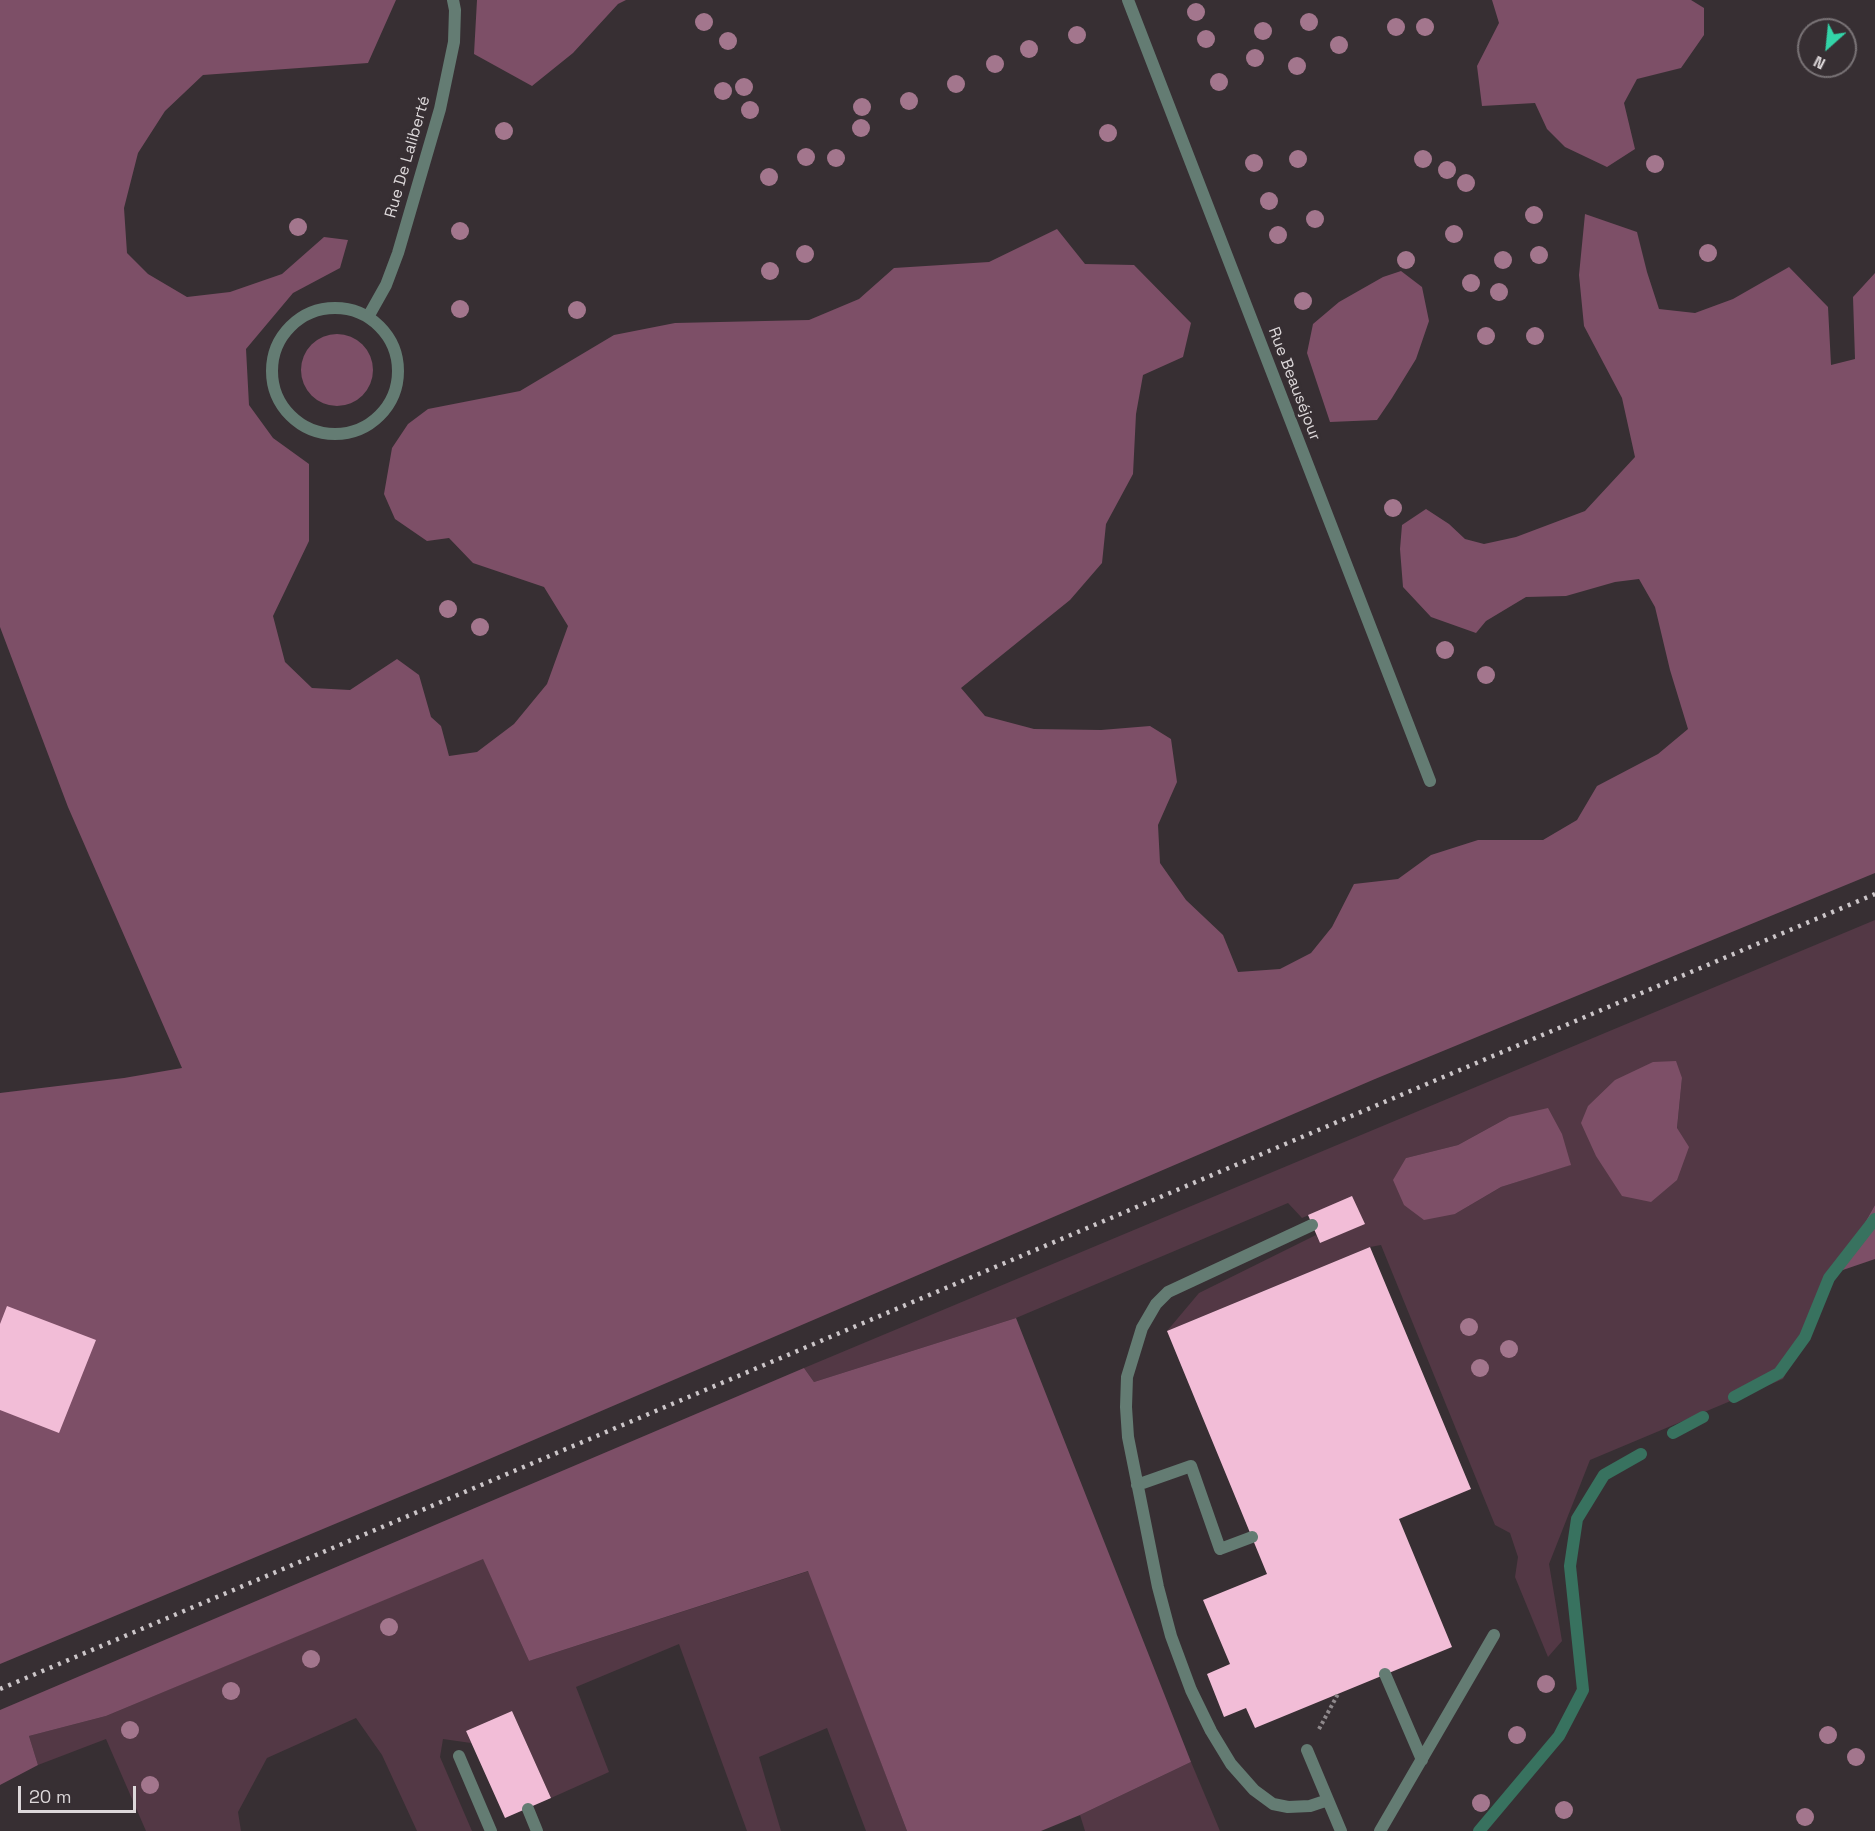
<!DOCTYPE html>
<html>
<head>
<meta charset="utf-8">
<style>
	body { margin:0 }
	#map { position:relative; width:1875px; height:1831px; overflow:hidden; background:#372f33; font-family:"Space Grotesk",sans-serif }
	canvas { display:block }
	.north { position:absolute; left:1797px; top:18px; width:60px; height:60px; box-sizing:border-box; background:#372f33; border:2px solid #797376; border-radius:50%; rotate:207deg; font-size:16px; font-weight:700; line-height:24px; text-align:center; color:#ddd8da }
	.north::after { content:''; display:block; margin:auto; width:21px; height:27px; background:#33d4a8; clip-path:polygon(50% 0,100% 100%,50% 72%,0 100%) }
	.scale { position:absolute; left:18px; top:1786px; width:118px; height:27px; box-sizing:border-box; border:3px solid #ddd8da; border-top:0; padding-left:8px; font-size:18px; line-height:21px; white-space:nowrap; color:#ddd8da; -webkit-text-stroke:4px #372f33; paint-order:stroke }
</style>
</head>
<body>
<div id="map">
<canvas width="1875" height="1831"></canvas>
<div class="north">N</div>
<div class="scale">20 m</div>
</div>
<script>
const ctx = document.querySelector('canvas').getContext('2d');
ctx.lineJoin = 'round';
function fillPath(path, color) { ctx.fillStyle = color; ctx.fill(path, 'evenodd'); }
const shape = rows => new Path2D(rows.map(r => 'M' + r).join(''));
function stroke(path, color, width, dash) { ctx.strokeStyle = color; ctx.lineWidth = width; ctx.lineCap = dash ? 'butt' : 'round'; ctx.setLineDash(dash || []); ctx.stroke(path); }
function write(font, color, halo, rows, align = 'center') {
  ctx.font = font + ' "Space Grotesk",sans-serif'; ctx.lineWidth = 6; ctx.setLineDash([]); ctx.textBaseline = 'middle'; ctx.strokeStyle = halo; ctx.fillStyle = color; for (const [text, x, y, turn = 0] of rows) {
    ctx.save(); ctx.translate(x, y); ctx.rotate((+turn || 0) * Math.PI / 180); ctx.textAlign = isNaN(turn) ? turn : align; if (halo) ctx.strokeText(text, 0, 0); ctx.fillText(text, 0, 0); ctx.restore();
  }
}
fillPath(shape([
	[1875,920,1875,1205,1837,1272,1783,1379,1590,1460,1549,1564,1562,1641,1548,1657,1515,1577,1518,1557,1510,1533,1495,1525,1381,1245,1370,1247,1167,1331,1199,1293,1316,1235,1320,1243,1364,1224,1352,1197,1302,1218,1288,1203,1016,1318,814,1382,804,1368],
	[1682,1078,1677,1129,1596,1156],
	[1509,1117,1570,1165,1501,1187,1455,1214,1406,1158,1458,1145],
	[483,1558,529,1661,809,1571,907,1831,866,1831,827,1728,759,1757,781,1831,747,1831,679,1644,576,1687,609,1772,551,1798,512,1711,466,1731,471,1743,443,1739,440,1757,472,1831,417,1831,382,1755,356,1718,267,1758,238,1812,241,1831,146,1831,106,1739,38,1765,29,1736,106,1716],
	[1191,1762,1220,1831,1085,1831,1080,1815]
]), '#533845');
fillPath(shape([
	[0,0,396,0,368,63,203,75,165,111,138,153,124,208,127,253,148,274,187,297,230,292,282,274,324,237,348,240,340,268,293,293,246,349,249,405,273,438,309,464,309,541,273,616,285,662,312,688,350,690,397,659,419,675,431,717,441,726,449,756,477,752,514,724,547,684,568,626,544,587,473,563,449,538,427,541,395,519,384,494,392,448,408,424,428,409,520,391,614,335,675,323,809,320,859,299,894,268,989,262,1057,229,1085,264,1134,265,1191,323,1183,357,1143,375,1136,414,1133,474,1106,524,1102,563,1070,600,961,688,985,716,1034,729,1101,730,1150,726,1171,739,1177,782,1158,825,1160,863,1186,900,1223,935,1238,972,1280,969,1311,953,1332,927,1354,884,1398,879,1431,855,1478,840,1543,840,1577,820,1597,786,1658,754,1688,729,1670,670,1655,607,1639,579,1615,582,1566,596,1526,597,1486,621,1476,633,1431,617,1403,587,1400,549,1402,525,1426,509,1449,524,1465,539,1484,544,1516,537,1585,511,1635,457,1622,398,1584,326,1579,275,1585,214,1637,232,1647,272,1659,309,1695,313,1733,299,1789,267,1828,307,1831,365,1855,359,1853,297,1875,273,1875,873,1375,1079,452,1475,0,1664,0,1093,124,1078,182,1068,68,807,0,627],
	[477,0,626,0,618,4,573,53,532,86,474,54],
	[1492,0,1691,0,1704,8,1704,35,1681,68,1637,79,1624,103,1635,149,1607,167,1565,147,1547,129,1535,103,1482,106,1477,66,1499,23],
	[1401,271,1422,287,1429,321,1416,359,1392,398,1377,420,1330,422,1307,353,1313,324,1339,302,1383,277],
	'301 370a36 36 0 1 1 72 0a36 36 0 1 1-72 0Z',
	[1676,1061,1682,1078,1677,1128,1689,1147,1677,1180,1651,1202,1622,1196,1596,1156,1581,1123,1588,1106,1615,1080,1653,1062],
	[1548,1108,1562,1134,1571,1165,1501,1187,1455,1214,1424,1220,1404,1205,1393,1180,1406,1158,1458,1145,1509,1117],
	[1875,1205,1875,1259,1837,1272],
	[1016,1318,1191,1762,1080,1815,1041,1831,907,1831,808,1571,529,1661,483,1559,106,1716,29,1736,38,1765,0,1785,0,1710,804,1368,814,1382]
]), '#7d4f67');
stroke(shape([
	[1734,1397,1779,1373,1805,1337,1829,1278,1875,1219],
	[1673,1433,1703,1417],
	[1479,1831,1559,1736,1583,1690,1570,1566,1577,1519,1604,1475,1641,1454]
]), '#38725f', 12);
fillPath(shape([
	[1352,1196,1365,1224,1320,1243,1308,1215],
	[1370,1247,1471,1489,1399,1519,1452,1647,1255,1728,1246,1708,1224,1717,1207,1674,1230,1664,1203,1600,1267,1574,1167,1331],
	[7,1306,96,1340,59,1433,0,1410,0,1324],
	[512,1711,551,1798,505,1818,466,1731]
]), '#f2bdd7');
stroke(shape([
	[1319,1729,1338,1694]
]), '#8f898c', 4, [3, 3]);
stroke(shape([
	[1312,1225,1168,1292,1156,1304,1142,1328,1127,1377,1126,1407,1128,1437,1158,1587,1171,1636,1191,1690,1211,1731,1231,1764,1254,1790,1273,1804,1288,1807,1310,1806,1328,1800],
	[1137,1485,1191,1466,1220,1549,1252,1537],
	[1385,1674,1422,1760],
	[1307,1750,1341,1831],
	[459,1756,491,1831],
	[528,1809,537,1831],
	[1380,1831,1494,1635]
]), '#647c73', 12);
stroke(shape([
	[1128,0,1430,781],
	'272 371a63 63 0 1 1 126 0a63 63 0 1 1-126 0Z',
	[368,317,386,285,398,253,440,109,454,42,455,10,453,0]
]), '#647c73', 12);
stroke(shape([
	[0,1689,1875,894]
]), '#ccc6c9', 4.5, [3, 6]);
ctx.fillStyle = '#a3768d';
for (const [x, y] of [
	[1196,12],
	[704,22],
	[1309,22],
	[1396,27],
	[1425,27],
	[1263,31],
	[1077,35],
	[1206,39],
	[728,41],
	[1339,45],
	[1029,49],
	[1255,58],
	[995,64],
	[1297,66],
	[1219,82],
	[956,84],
	[744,87],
	[723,91],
	[909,101],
	[862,107],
	[750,110],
	[861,128],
	[504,131],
	[1108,133],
	[806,157],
	[836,158],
	[1298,159],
	[1423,159],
	[1254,163],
	[1655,164],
	[1447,170],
	[769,177],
	[1466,183],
	[1269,201],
	[1534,215],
	[1315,219],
	[298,227],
	[460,231],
	[1454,234],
	[1278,235],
	[1708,253],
	[805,254],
	[1539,255],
	[1406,260],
	[1503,260],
	[770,271],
	[1471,283],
	[1499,292],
	[1303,301],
	[460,309],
	[577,310],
	[1486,336],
	[1535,336],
	[1393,508],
	[448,609],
	[480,627],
	[1445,650],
	[1486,675],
	[1469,1327],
	[1509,1349],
	[1480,1368],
	[389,1627],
	[311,1659],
	[1546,1684],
	[231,1691],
	[130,1730],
	[1517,1735],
	[1828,1735],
	[1856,1757],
	[150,1785],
	[1481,1803],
	[1564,1810],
	[1805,1817]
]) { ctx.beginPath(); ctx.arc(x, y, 9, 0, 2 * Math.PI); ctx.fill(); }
write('16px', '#ddd8da', '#372f33', [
	["Rue De Laliberté",408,157,-74],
	["Rue Beauséjour",1294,384,69]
]);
</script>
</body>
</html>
